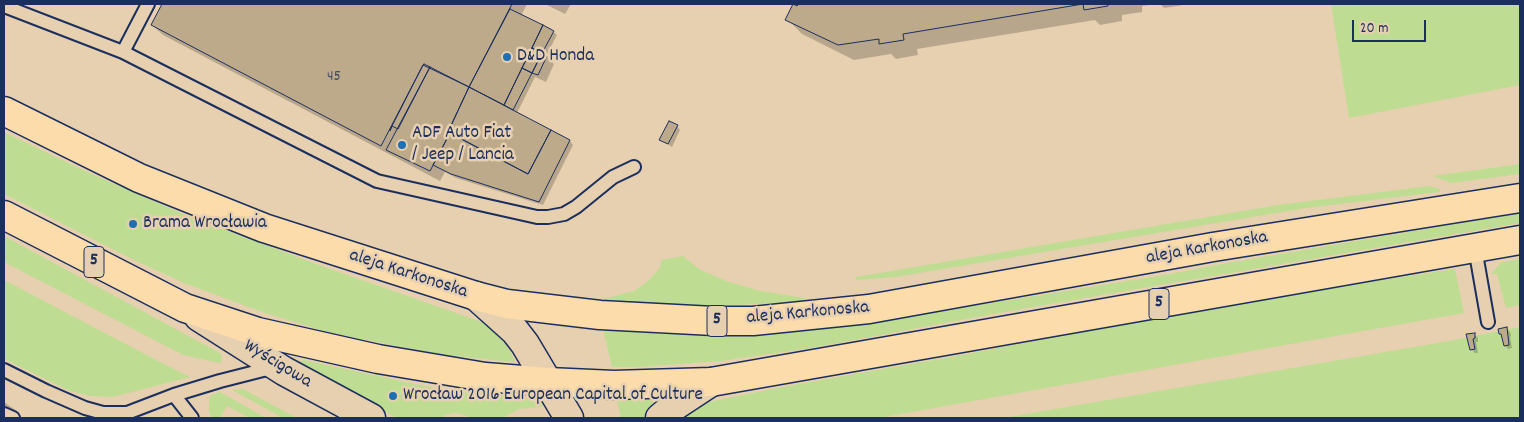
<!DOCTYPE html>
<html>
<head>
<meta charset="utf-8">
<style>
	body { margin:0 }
	#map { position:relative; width:1524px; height:422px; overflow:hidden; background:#e7d0b0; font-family:Dekko,sans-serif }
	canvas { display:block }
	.frame { position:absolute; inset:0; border:5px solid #1b2f5e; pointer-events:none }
	.scale { position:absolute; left:1352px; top:20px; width:74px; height:22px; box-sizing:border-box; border:2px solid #1b2f5e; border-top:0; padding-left:6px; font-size:15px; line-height:18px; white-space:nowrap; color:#1b2f5e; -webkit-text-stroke:4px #e7d0b0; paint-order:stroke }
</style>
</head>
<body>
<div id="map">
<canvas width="1524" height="422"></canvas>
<div class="frame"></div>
<div class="scale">20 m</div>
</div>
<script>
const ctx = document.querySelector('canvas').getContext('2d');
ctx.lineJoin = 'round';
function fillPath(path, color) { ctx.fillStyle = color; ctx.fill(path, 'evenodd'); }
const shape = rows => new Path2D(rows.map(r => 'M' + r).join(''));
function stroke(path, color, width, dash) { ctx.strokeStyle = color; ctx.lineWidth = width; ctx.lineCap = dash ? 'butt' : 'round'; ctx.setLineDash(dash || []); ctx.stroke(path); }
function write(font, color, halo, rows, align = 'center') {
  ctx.font = font + ' Dekko,sans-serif'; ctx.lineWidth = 5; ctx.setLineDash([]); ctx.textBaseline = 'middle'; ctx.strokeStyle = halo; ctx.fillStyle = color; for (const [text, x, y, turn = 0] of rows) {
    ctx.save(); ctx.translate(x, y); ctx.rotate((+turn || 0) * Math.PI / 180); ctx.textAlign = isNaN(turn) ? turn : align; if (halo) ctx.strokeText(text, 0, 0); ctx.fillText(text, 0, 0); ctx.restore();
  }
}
fillPath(shape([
	[1331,4,1520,4,1520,85,1349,118],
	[4,132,85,171,188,216,319,265,479,321,494,329,500,336,512,354,515,362,443,355,331,333,265,313,184,283,134,260,4,194],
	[1520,164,1520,174,1451,183,1433,176],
	[1429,186,1440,189,1439,192,1306,208,896,277,856,280,856,277,1278,205],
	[1520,213,1520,223,1004,312,811,348,721,361,641,367,612,367,603,329,661,334,721,335,816,329,882,321,1170,274,1216,265],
	[4,236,220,353,222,356,221,362,219,363,183,355,4,262],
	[683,256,699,269,726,281,761,291,805,298,806,300,780,303,735,305,680,305,629,303,629,300,626,300,626,302,604,301,603,299,634,291,647,282,659,269,662,260],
	[1520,259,1520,305,1506,308,1497,274,1491,274,1502,262],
	[1455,269,1464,313,879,418,673,418,700,405,713,401,777,388,978,352,1237,302],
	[4,280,164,364,190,377,113,397,90,396,70,391,4,359],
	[1520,327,1520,418,1003,418,1449,341],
	[303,360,420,385,463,392,538,398,542,401,543,405,541,407,519,409,503,418,472,418,461,414,454,413,446,415,440,418,397,418,300,365,299,362],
	[243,389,297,418,283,418,232,390],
	[220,392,266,418,250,418,227,406,220,418,212,418,209,413,209,400,211,395],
	[617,400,651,400,654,404,643,418,621,418]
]), '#bfdc93');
fillPath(shape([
	[163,4,527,4,521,16,553,32,557,35,546,56,554,64,546,82,535,77,517,113,570,141,573,145,543,205,456,178,445,172,440,181,163,35,152,25],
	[545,4,571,4,565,14],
	[800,4,1156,4,1142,6,1142,12,1122,15,1122,21,1100,25,1095,20,917,49,918,55,896,59,891,54,854,60,802,34,787,19],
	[1160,4,1190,4,1164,8],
	[677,126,680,130,672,147,661,140],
	[1507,329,1510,332,1511,336,1510,337,1512,348,1508,349,1505,345,1503,336,1500,334],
	[1474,334,1478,338,1478,342,1476,342,1478,353,1475,353,1471,349,1468,335],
	[4,402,17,411,13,418,4,418]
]), '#0003');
const building = shape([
	[162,4,512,4,469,87,423,65,381,146,151,25,162,4],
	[793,4,797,6,799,4,1108,4,1108,6,1084,10,1083,4,903,34,904,40,879,44,879,39,838,45,785,20,793,4],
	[510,9,543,25,504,105,469,87,510,9],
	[543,25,554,31,542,53,532,48,543,25],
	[532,48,542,53,532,73,522,68,532,48],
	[542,53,547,56,538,75,532,73,542,53],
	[424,64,430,67,398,129,392,126,390,131,390,130,423,65,424,64],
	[430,67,469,87,448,132,450,133,430,171,386,150,430,67],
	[522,68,532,73,513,110,504,105,522,68],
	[469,87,551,130,528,174,448,132,469,87],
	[669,121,678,125,668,144,659,140,669,121],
	[551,130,570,140,539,202,451,174,433,165,450,133,528,174,551,130],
	[1507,327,1509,345,1504,346,1501,334,1499,334,1498,329,1507,327],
	[1475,333,1475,338,1473,339,1475,349,1470,350,1466,334,1475,333]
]);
fillPath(building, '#bdaa8a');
stroke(building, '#1b2f5e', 1);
const lane = shape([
	[4,6,123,52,377,181,537,217,548,217,564,214,576,207,613,177,634,167],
	[123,52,148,4],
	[1475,248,1488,322],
	[4,370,46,391,85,408,103,413,127,413,174,395,220,381,275,367],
	[174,395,192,418],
	[4,414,13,418]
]);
const secondary = shape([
	[476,296,515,331,525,344,569,418],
	[199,317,284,371,371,418],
	[660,418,673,407,711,382]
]);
const primary = shape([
	[4,111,139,178,264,228,476,296,507,304,600,315,714,321,753,321,869,309,1213,247,1520,198],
	[4,215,185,308,258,332,378,359,485,377,548,382,614,385,711,382,1520,240]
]);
stroke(lane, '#1b2f5e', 16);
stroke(secondary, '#1b2f5e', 31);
stroke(primary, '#1b2f5e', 31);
stroke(lane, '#e7d0b0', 12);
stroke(secondary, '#e7d0b0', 28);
stroke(primary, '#fddcac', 28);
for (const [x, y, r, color] of [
	[507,57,5,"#1f6fb2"],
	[402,145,5,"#1f6fb2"],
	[133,224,5,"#1f6fb2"],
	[393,396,5,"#1f6fb2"]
]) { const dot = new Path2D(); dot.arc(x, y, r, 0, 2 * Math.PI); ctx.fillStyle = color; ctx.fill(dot); stroke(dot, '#e7d0b0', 2); }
write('16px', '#444e69', null, [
	["45",334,78]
]);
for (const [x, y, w] of [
	[94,262,20],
	[1159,304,20],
	[717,321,20]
]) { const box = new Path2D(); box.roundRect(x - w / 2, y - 15.5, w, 31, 4); ctx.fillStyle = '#e7d0b0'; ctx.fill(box); stroke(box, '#1b2f5e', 1); }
write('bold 18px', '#1b2f5e', null, [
	["5",94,262],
	["5",1159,304],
	["5",717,321]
]);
write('19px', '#1b2f5e', '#e7d0b0', [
	["D&D Honda",517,57],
	["ADF Auto Fiat",412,134],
	["/ Jeep / Lancia",412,156],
	["Brama Wrocławia",143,224],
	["Wrocław 2016 European Capital of Culture",403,396]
], 'left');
write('19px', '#1b2f5e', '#e7d0b0', [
	["aleja Karkonoska",1207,249,-10],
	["aleja Karkonoska",408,275,18],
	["aleja Karkonoska",808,314,-5],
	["Wyścigowa",277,365,31]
]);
</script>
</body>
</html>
